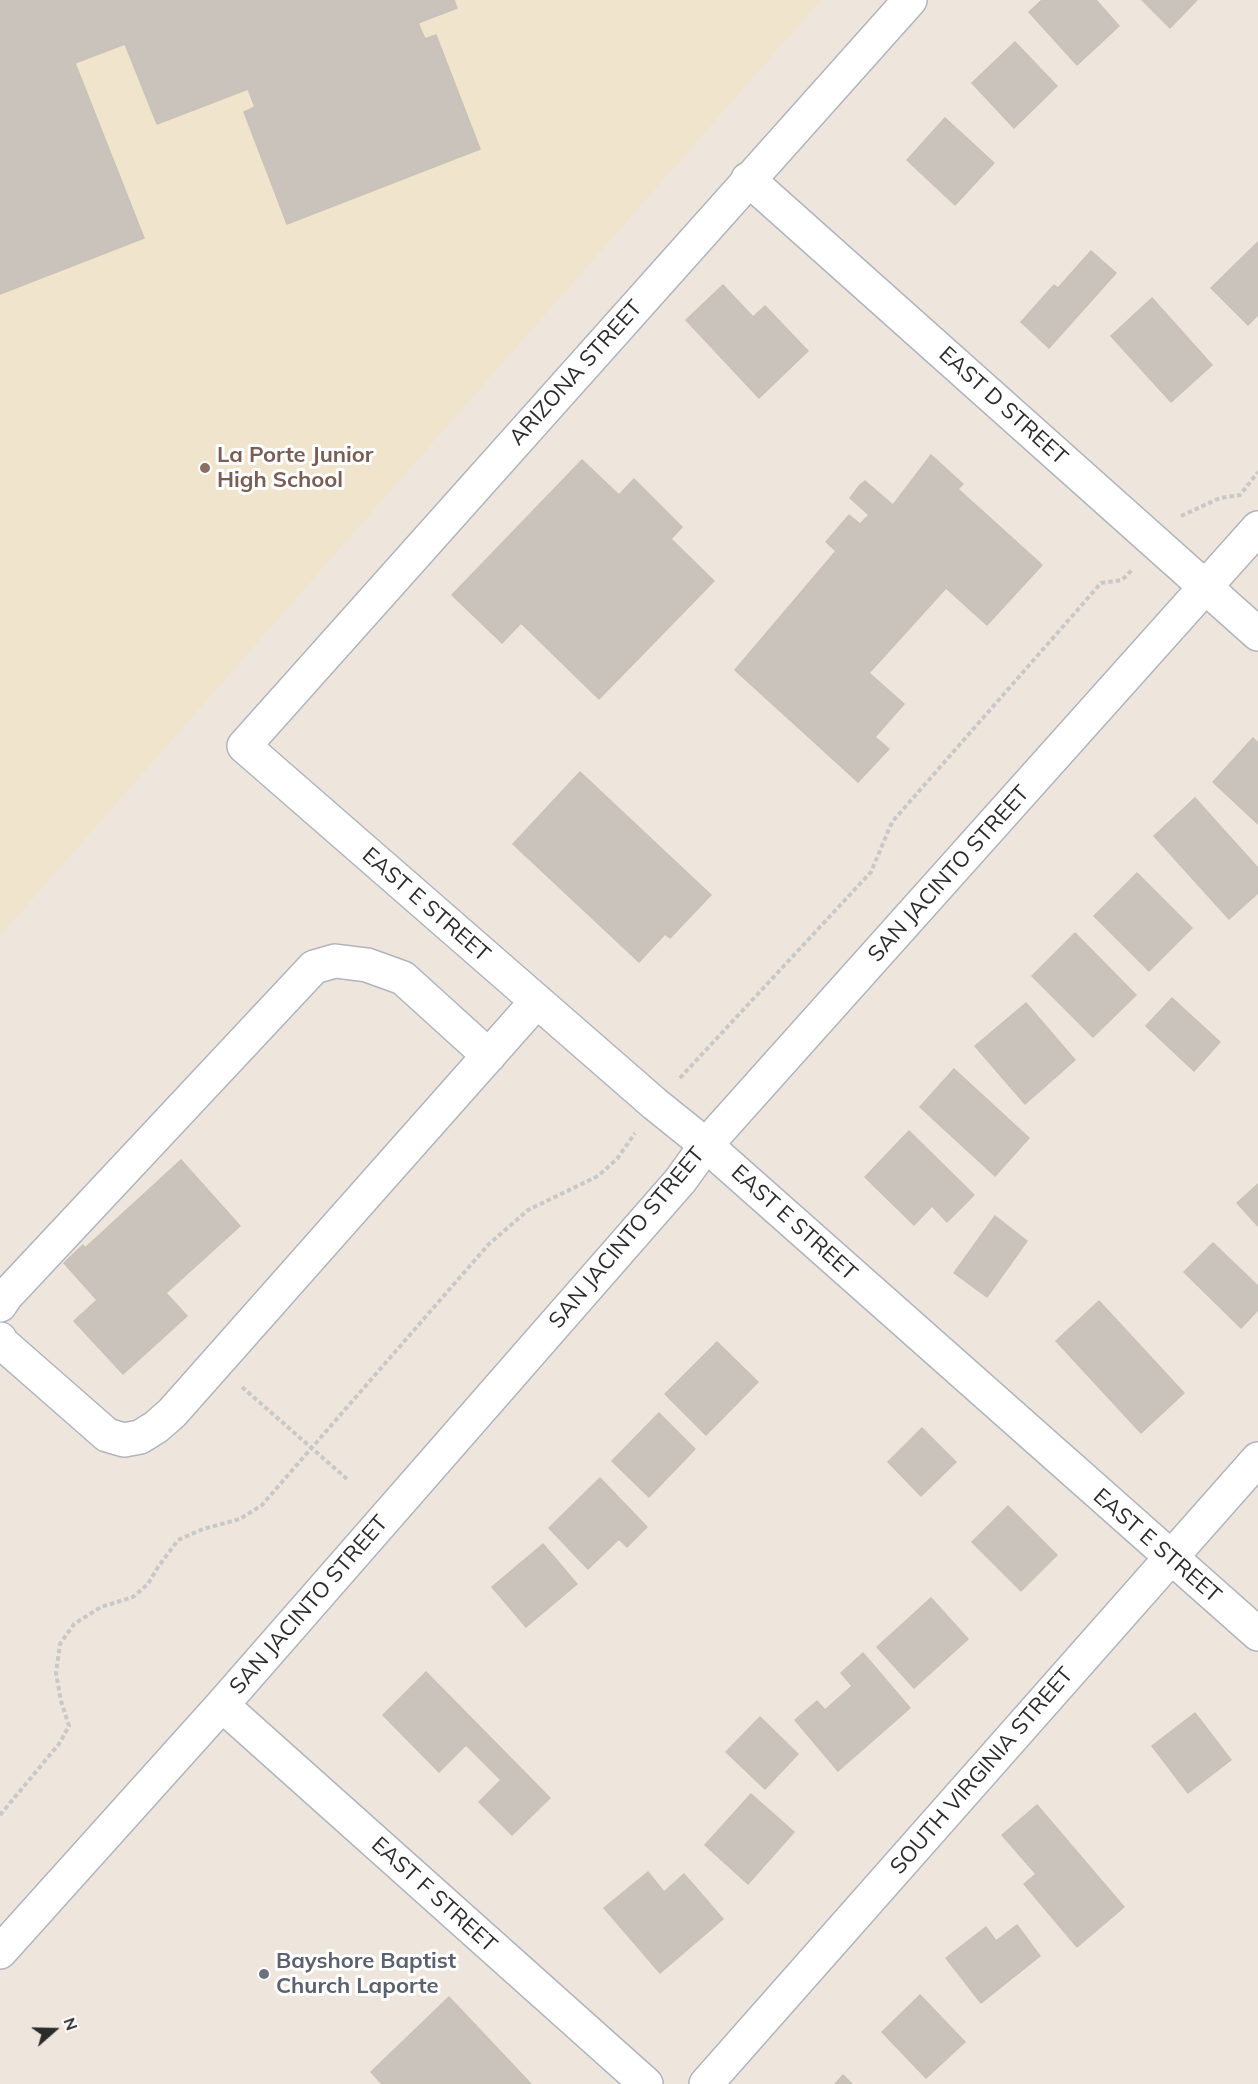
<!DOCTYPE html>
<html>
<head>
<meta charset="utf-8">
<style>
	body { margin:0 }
	#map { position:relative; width:1258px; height:2084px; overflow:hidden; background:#eee6dd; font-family:Mulish,sans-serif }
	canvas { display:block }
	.north { position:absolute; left:24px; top:2000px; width:60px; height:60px; -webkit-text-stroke:4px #fff; paint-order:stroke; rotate:70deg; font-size:16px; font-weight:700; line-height:24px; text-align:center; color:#2b2b2b }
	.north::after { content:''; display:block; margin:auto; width:21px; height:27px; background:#2b2b2b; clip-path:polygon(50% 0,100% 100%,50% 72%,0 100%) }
</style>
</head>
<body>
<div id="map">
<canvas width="1258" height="2084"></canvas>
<div class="north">N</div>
</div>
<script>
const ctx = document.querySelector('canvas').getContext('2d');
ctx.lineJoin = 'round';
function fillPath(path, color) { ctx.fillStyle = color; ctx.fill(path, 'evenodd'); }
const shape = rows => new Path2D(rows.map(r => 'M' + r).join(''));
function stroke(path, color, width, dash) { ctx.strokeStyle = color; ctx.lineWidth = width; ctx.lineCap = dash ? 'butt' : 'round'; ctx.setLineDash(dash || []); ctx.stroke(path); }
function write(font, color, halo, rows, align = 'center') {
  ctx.font = font + ' Mulish,sans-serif'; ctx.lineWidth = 6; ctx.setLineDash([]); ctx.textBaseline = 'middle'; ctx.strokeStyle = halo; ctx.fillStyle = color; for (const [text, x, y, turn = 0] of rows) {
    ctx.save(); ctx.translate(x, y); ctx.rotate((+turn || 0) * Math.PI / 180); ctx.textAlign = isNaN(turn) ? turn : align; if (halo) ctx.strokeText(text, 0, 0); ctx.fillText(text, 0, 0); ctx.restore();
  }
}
fillPath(shape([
	[0,0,821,0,0,936]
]), '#f0e4cc');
const building = shape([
	[0,0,454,0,457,8,418,23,425,39,436,35,480,149,287,224,244,112,255,107,248,89,157,124,125,44,75,63,144,238,0,294,0,0],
	[1042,0,1096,0,1119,26,1077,65,1029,12,1042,0],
	[1142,0,1197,0,1170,28,1142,0],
	[1015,42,1057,86,1014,128,972,83,1015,42],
	[945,118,994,163,955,205,907,160,945,118],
	[1258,242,1258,315,1248,325,1211,288,1258,242],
	[1091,251,1116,273,1049,348,1021,322,1054,285,1058,288,1091,251],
	[723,285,753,317,765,306,808,351,759,398,686,320,723,285],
	[1152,298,1212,365,1171,402,1111,336,1152,298],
	[931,455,963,484,958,489,1042,565,987,625,946,588,869,673,904,704,875,737,889,749,858,782,735,670,836,551,826,542,849,515,860,524,869,515,850,498,860,485,865,481,893,505,931,455],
	[582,460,619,495,634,479,682,527,671,539,714,581,599,699,521,623,502,643,452,595,582,460],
	[1253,738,1258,743,1258,824,1213,782,1253,738],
	[580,772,711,895,670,938,665,934,639,962,513,844,580,772],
	[1195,798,1258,868,1258,893,1229,919,1154,836,1195,798],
	[1137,873,1192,928,1149,971,1094,916,1137,873],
	[1075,933,1136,995,1093,1037,1032,976,1075,933],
	[1172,998,1220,1042,1194,1071,1146,1026,1172,998],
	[1026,1003,1075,1060,1025,1104,975,1046,1026,1003],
	[954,1069,1029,1138,995,1176,920,1107,954,1069],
	[909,1131,974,1195,947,1222,932,1206,914,1225,865,1177,909,1131],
	[181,1160,240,1226,166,1293,187,1316,123,1374,74,1321,97,1300,64,1263,83,1245,85,1248,181,1160],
	[1258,1184,1258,1226,1237,1203,1258,1184],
	[995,1216,1027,1241,987,1297,954,1273,995,1216],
	[1213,1243,1258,1286,1258,1310,1241,1328,1184,1272,1213,1243],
	[1099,1301,1184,1393,1141,1433,1056,1341,1099,1301],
	[717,1342,758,1382,706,1435,665,1394,717,1342],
	[659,1413,695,1449,649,1497,612,1461,659,1413],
	[922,1428,956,1462,921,1496,888,1462,922,1428],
	[600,1478,647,1527,627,1547,619,1539,588,1569,549,1528,600,1478],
	[1008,1506,1057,1555,1021,1591,972,1542,1008,1506],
	[543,1544,577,1584,526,1627,492,1587,543,1544],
	[931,1598,968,1639,914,1688,877,1647,931,1598],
	[863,1653,910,1708,838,1771,795,1720,817,1701,825,1710,852,1686,841,1673,863,1653],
	[426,1672,550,1798,512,1835,479,1802,501,1780,466,1745,439,1772,383,1715,426,1672],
	[1195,1713,1231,1760,1188,1793,1152,1746,1195,1713],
	[760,1717,798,1754,765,1789,726,1752,760,1717],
	[751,1794,794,1832,748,1884,705,1845,751,1794],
	[1037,1805,1124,1907,1077,1947,1024,1884,1036,1874,1002,1835,1037,1805],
	[648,1872,664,1892,684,1874,723,1919,660,1973,604,1908,648,1872],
	[1017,1925,1040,1956,981,2003,946,1958,986,1927,996,1941,1017,1925],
	[920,1995,965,2042,926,2078,882,2032,920,1995],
	[449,1997,531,2084,382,2084,371,2072,449,1997],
	[843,2075,852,2084,835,2084,843,2075]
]);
fillPath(building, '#c9c3bc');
stroke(building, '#c9c2b6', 1.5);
const minor = shape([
	[910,0,244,746,655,1104,706,1145,1258,1634],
	[748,179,1258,634],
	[0,1305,6,1296,314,967,335,961,367,965,403,978,489,1056],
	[0,1339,2,1343,107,1435,124,1440,140,1437,156,1427,172,1413,537,1001],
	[222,1705,646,2084],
	[0,1952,222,1705,680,1181,706,1145,1258,528],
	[706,2084,1258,1459]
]);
stroke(minor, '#b1b4bf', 36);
stroke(shape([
	[1181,516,1220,498,1240,495,1258,472],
	[680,1078,871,872,892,822,1101,583,1122,580,1132,570],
	[242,1387,347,1479],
	[0,1815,59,1744,69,1726,61,1701,56,1673,60,1644,74,1624,101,1607,133,1597,148,1584,158,1567,178,1540,203,1529,240,1519,262,1505,488,1245,528,1210,598,1176,617,1159,635,1133]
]), '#c8c8c8', 4, [4.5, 3]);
stroke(minor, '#fff', 33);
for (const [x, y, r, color] of [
	[205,468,6,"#8d6e63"],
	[264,1974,6,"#6b7280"]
]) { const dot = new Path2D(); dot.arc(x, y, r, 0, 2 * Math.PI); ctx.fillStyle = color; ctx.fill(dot); stroke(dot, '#fff', 2); }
write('22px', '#2b2b2b', '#fff', [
	["ARIZONA STREET",576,373,-48],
	["EAST D STREET",1003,406,42],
	["SAN JACINTO STREET",949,874,-48],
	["EAST E STREET",426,905,41],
	["EAST E STREET",794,1223,42],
	["SAN JACINTO STREET",627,1238,-50],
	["EAST E STREET",1157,1546,41],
	["SAN JACINTO STREET",309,1605,-49],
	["SOUTH VIRGINIA STREET",982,1771,-49],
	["EAST F STREET",434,1895,42]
]);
write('bold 22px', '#785e54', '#fff', [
	["La Porte Junior",217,455],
	["High School",217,480]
], 'left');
write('bold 22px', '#5b616d', '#fff', [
	["Bayshore Baptist",276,1961],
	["Church Laporte",276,1986]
], 'left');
</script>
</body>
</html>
